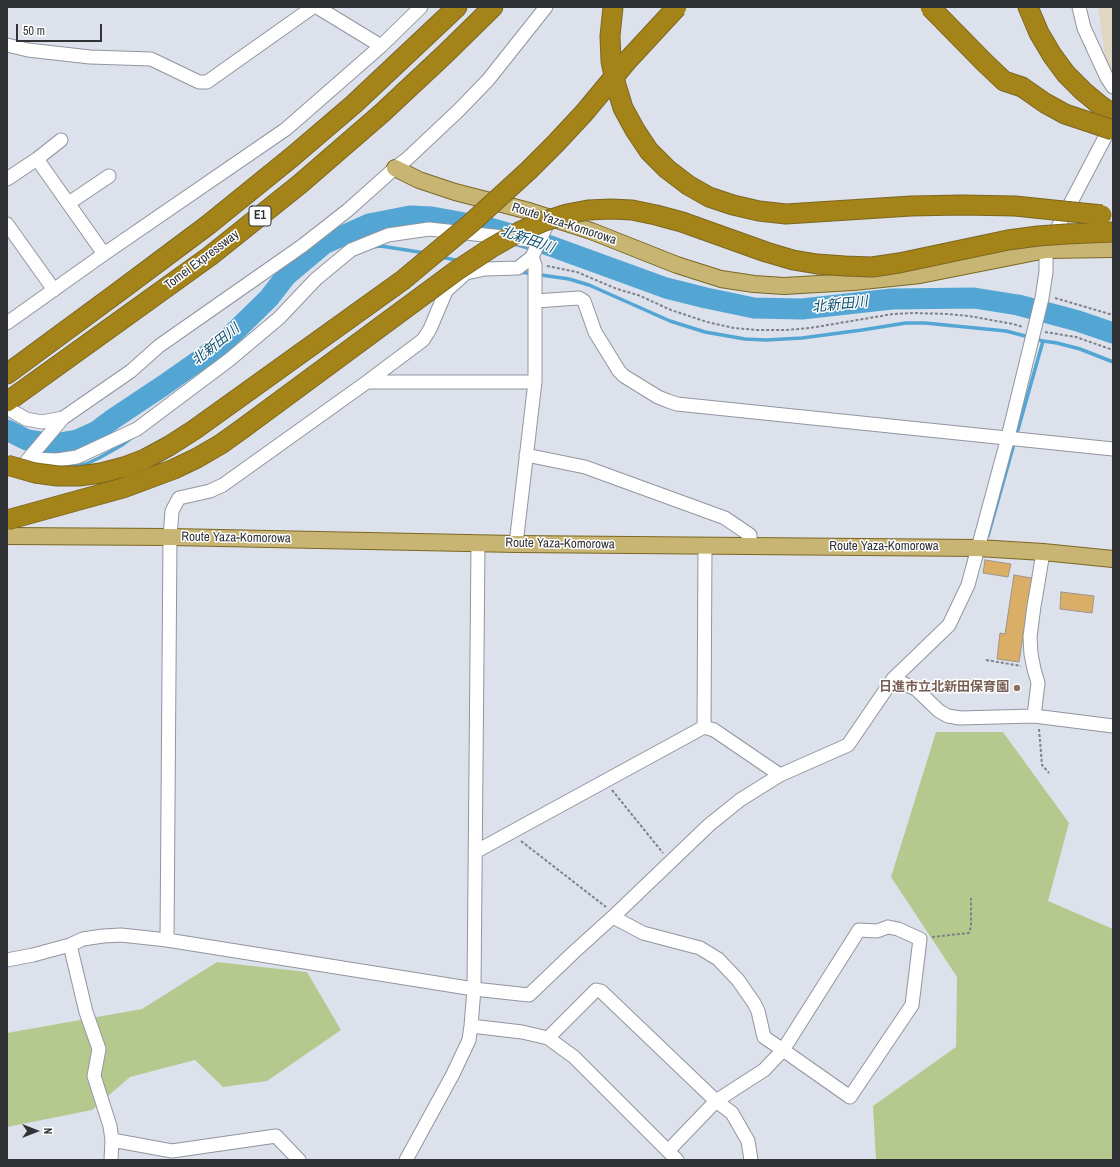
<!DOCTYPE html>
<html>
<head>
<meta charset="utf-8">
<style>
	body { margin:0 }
	#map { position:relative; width:1120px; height:1167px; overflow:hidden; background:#dde1ec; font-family:"Archivo Narrow",sans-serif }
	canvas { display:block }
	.frame { position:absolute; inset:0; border:8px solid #303236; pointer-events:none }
	.north { position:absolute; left:16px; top:1111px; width:40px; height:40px; -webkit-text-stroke:3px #fff; paint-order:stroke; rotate:90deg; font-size:11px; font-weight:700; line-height:16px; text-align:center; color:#303236 }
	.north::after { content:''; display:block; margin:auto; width:14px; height:18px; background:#303236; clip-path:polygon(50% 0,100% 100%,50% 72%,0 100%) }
	.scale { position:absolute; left:16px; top:24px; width:86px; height:18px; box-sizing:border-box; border:2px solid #303236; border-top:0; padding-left:5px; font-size:12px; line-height:14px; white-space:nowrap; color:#303236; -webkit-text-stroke:3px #fff; paint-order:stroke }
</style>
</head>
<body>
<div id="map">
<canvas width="1120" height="1167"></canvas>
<div class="frame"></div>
<div class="north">N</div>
<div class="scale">50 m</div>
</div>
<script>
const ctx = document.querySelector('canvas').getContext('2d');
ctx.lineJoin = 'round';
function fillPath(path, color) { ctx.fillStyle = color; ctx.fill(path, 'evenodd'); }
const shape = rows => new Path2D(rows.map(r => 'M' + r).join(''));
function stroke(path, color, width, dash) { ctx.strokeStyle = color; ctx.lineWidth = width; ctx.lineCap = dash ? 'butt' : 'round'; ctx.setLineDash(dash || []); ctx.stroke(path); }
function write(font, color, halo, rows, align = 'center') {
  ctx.font = font + ' "Archivo Narrow","Noto Sans JP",sans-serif'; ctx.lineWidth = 3; ctx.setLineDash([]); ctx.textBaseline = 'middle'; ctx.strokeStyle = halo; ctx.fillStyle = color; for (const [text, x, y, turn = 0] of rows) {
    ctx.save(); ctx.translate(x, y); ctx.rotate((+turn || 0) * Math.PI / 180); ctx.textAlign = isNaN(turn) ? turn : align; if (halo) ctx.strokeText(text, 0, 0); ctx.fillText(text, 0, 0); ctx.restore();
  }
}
fillPath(shape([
	[1098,7,1113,7,1113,69,1106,64]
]), '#e0d7c2');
fillPath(shape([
	[936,732,1003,732,1069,823,1048,901,1113,929,1113,1160,876,1160,873,1106,956,1047,957,977,891,877],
	[217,962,307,972,341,1030,267,1081,223,1087,195,1060,130,1077,92,1110,7,1127,7,1033,142,1009]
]), '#b5c98f');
stroke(shape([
	[372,247,381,246,425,253],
	[441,257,460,261],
	[520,272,569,279,589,285,670,321,705,332,745,339,766,340,802,338,862,330,906,323,925,323,1006,331,1029,337],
	[1043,341,1057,343,1080,349,1113,362],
	[66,467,86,464,99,458,122,445,134,436],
	[988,536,1043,341,1035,339]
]), '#53a6d3', 3.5);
stroke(shape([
	[7,430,27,440,54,444,77,440,97,431,113,419,164,385,221,345,269,298,286,276,324,244,369,224,410,216,432,217,487,227,545,244,666,288,706,298,754,308,802,309,892,299,974,298,1018,305,1078,321,1113,333]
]), '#53a6d3', 21);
const building = shape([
	[985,560,1011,564,1008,577,983,573,985,560],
	[1014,575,1032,578,1019,662,997,659,1000,633,1005,634,1014,575],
	[1061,592,1094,596,1092,613,1060,609,1061,592]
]);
fillPath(building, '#daae66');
stroke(building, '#9b958b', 1);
const minor = shape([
	[317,7,381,46],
	[1079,7,1084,28,1107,78,1113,87],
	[7,45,28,50,90,57,151,59,199,82,207,82,313,7],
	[37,159,61,140],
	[7,179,37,159,104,254],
	[69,203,109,176],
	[7,224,54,290],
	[535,301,579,298,584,301,595,332,619,371,624,376,658,397,668,401,677,404,1113,449],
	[7,323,104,254,286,129,381,46,421,7],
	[367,382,535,382],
	[7,408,26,419,42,422,63,418,131,371,159,346,302,246,348,210,395,168,407,159,459,110,488,80,546,7],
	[526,455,585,467,725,518,750,535,750,546],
	[30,459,57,460,77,457,137,429,229,360,279,318,316,279,351,250,388,235,429,229,540,241],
	[25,463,63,418],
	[516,544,535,382,535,265,532,257],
	[893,679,916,689,939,711,948,716,960,718,1034,716,1113,726],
	[1034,716,1038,683,1034,669,1031,654,1030,637,1034,606,1038,583,1043,552],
	[704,727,705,545],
	[475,852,704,727,714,730,780,775],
	[613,917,643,933,700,948,718,959,738,980,754,1003,758,1011,764,1037,783,1050,764,1070,716,1101,668,1151],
	[888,927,898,929,920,939,912,1005,850,1097,783,1050,859,930,877,931,888,927],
	[167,940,170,537,172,511,179,498,210,491,223,485,367,382,423,340,430,329,446,291,466,273,485,269,518,268,532,257,550,218],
	[70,945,86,1012,99,1049,94,1076,110,1126,112,1140,111,1160],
	[7,960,33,955,70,945,83,939,103,936,121,935,167,940,474,989,529,995,574,952,616,914,709,825,740,800,780,775,848,745,893,679,949,625,968,585,1008,437,1042,298,1046,272,1046,250,1113,122],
	[471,1026,522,1032,548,1038,574,1057,677,1160],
	[548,1038,596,990,601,991,716,1101,732,1113,748,1141,751,1160],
	[112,1140,172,1151,276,1136,299,1160],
	[406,1160,453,1074,469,1040,471,1026,474,989,478,543]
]);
const major = shape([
	[395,168,419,180,455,192,529,211,591,231,677,265,721,279,754,284,784,286,853,282,920,275,1046,250,1113,249],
	[7,536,170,537,516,544,978,548,1043,552,1113,559]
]);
const highway = shape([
	[1028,7,1039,33,1052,55,1066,74,1083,91,1101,106,1113,114],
	[7,374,117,293,208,225,292,157,354,104,457,7],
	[7,402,210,256,300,184,382,113,444,55,493,7]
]);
stroke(minor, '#91959f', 15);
stroke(major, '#7b6722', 18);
stroke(highway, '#7b6722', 21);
stroke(shape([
	[547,266,577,272,617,289,638,295,671,310,707,322,734,328,757,330,786,330,810,328,893,314,914,313,948,314,969,316,1013,324,1023,327],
	[1055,298,1113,315],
	[1045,332,1076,337,1113,350],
	[986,660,1021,666],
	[1039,729,1042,765,1049,773],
	[612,790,663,853],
	[521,841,606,907],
	[932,937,969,933,971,926,971,898]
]), '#7e8188', 2, [3, 2]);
stroke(minor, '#fff', 13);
stroke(major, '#c8b574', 16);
stroke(highway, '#a48418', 19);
const highwayBridge = shape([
	[613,7,610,36,611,61,616,85,623,108,635,130,649,151,667,169,688,185,709,197,733,205,759,211,786,214,911,206,962,205,1015,206,1102,215],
	[930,7,984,62,1004,81,1022,87,1045,103,1065,114,1113,130],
	[7,465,35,473,58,476,79,476,101,473,124,467,145,459,169,446,194,430,403,280,470,224,528,171,556,143,584,113,628,60,677,7],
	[7,520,123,488,174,469,197,458,221,444,242,429,456,271,491,248,519,232,542,222,567,214,588,210,611,209,632,210,656,215,682,222,766,252,793,260,817,264,845,266,872,267,899,263,1008,240,1038,236,1066,234,1113,232]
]);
stroke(highwayBridge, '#7b6722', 21, []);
stroke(highwayBridge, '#a48418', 19);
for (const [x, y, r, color] of [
	[1017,688,4,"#8d6e63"]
]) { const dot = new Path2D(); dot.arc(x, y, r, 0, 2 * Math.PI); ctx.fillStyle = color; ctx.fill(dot); stroke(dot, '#fff', 1.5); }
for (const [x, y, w] of [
	[260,216,22]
]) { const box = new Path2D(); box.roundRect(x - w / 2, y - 10, w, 20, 3); ctx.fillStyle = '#fff'; ctx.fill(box); stroke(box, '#303236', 1); }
write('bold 12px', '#303236', null, [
	["E1",260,216]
]);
write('13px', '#303236', '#fff', [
	["Route Yaza-Komorowa",564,224,18],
	["Tomei Expressway",202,260,-37],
	["Route Yaza-Komorowa",236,538,1],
	["Route Yaza-Komorowa",560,544,1],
	["Route Yaza-Komorowa",884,547]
]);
write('bold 13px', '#785e54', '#fff', [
	["日進市立北新田保育園",1009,688]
], 'right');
write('italic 14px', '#0d506f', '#fff', [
	["北新田川",527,240,19],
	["北新田川",840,305,-6],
	["北新田川",216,345,-39]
]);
</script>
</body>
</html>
